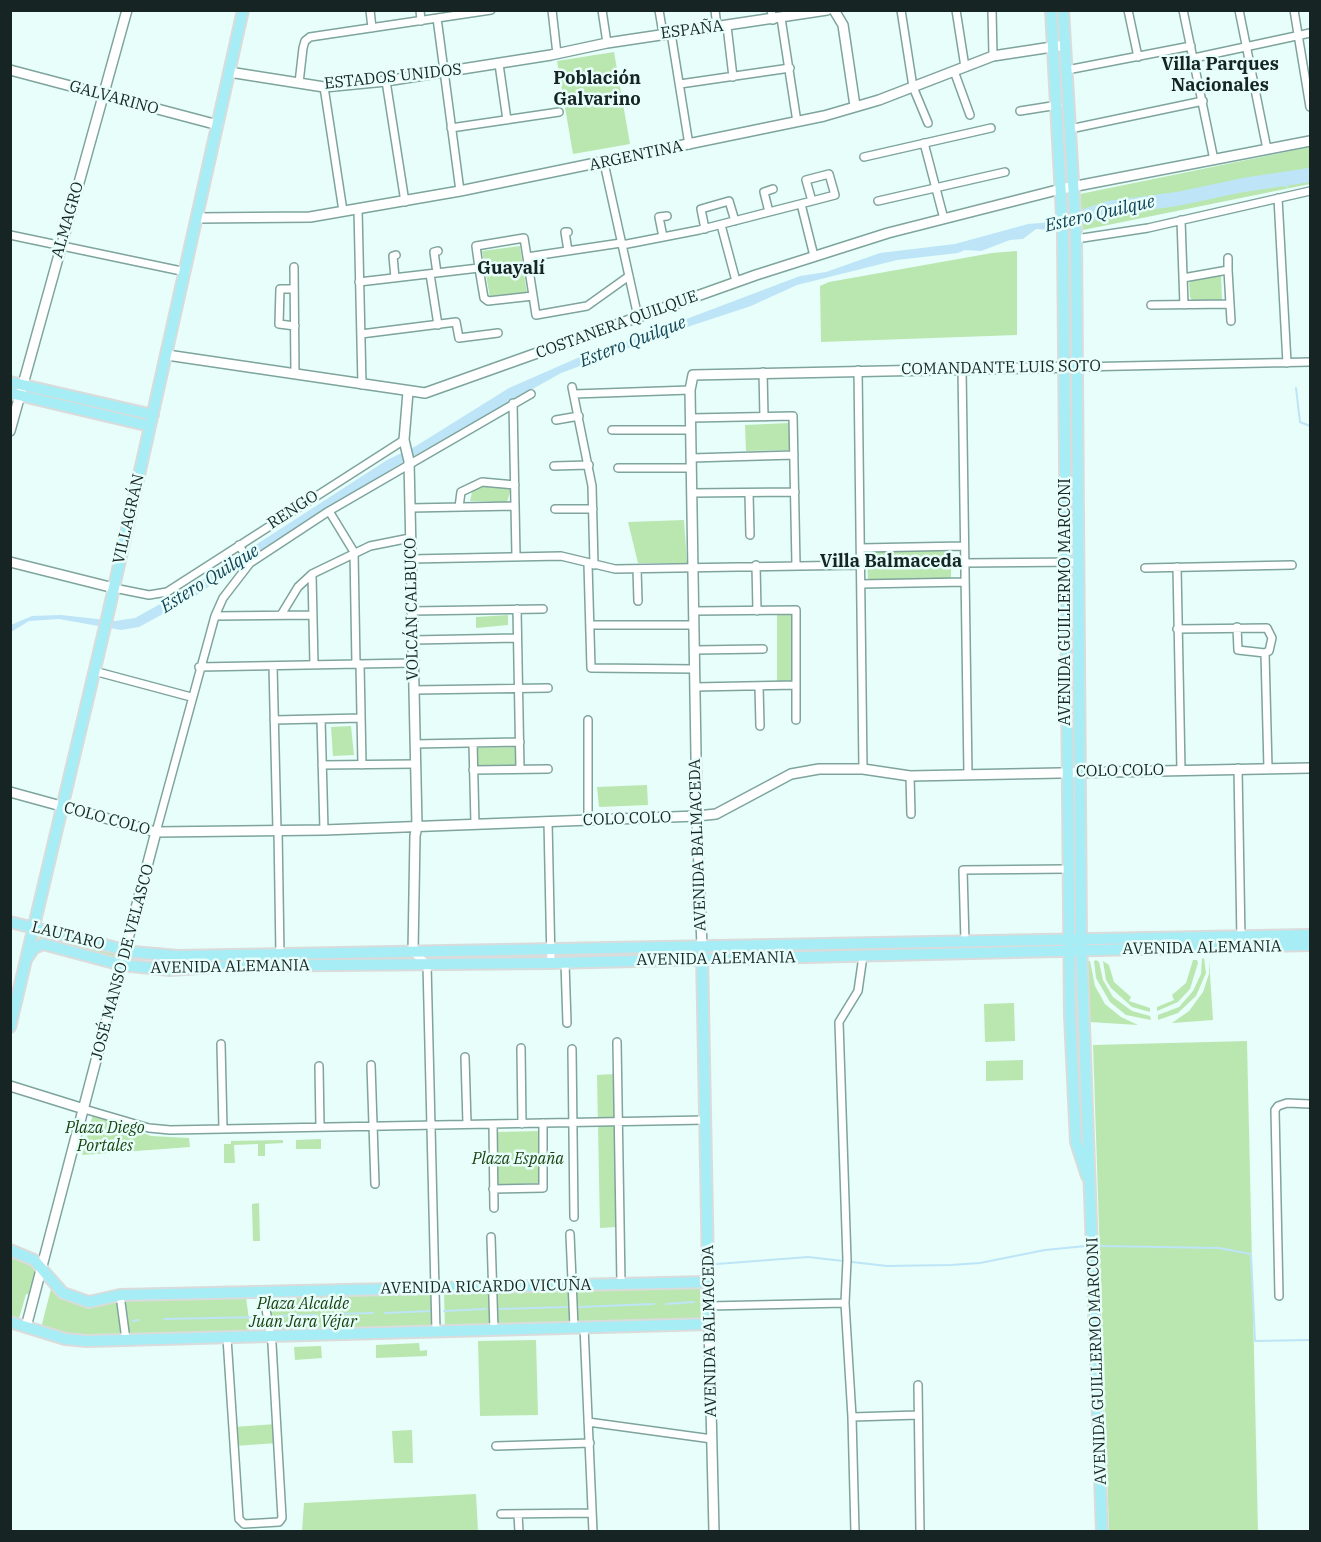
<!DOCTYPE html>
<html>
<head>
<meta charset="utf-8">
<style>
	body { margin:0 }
	#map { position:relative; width:1321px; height:1542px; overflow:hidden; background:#e7fefa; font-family:"IBM Plex Serif",serif }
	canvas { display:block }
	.frame { position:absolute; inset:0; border:12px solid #162523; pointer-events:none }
</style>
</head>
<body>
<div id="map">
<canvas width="1321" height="1542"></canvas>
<div class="frame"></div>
</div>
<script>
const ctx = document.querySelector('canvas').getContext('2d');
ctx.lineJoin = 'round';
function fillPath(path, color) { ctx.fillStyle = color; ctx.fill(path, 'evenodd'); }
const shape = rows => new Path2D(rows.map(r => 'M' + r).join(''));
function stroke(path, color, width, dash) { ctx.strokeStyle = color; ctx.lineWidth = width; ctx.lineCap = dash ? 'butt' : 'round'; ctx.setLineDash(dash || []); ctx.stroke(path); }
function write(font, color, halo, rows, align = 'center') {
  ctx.font = font + ' "IBM Plex Serif",serif'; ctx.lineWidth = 5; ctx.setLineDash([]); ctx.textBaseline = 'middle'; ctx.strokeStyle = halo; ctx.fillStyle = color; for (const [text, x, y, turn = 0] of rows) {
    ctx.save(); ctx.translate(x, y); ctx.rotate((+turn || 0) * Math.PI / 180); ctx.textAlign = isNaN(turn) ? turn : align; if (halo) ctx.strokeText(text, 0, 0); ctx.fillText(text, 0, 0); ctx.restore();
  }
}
fillPath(shape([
	[614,52,630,144,573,154,557,61],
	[1310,147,1310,184,1083,230,1080,194],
	[520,246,527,293,490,298,482,251],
	[1017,251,1017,335,821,342,820,286,829,282,992,253],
	[1221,274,1222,300,1192,300,1190,297,1189,283,1193,280],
	[1069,374,1074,374,1075,553,1070,553],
	[789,423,789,450,746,451,745,425],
	[484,485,511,489,507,502,470,501,472,492],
	[684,520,687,563,638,563,628,522],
	[951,550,951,580,868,582,867,552],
	[1072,571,1076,571,1078,753,1072,753],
	[777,613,792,613,793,681,777,682],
	[508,615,508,625,476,628,476,617],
	[351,726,354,755,333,756,331,727],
	[515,747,517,765,477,766,476,748],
	[647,785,648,805,599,807,597,787],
	[40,933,115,953,114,958,53,940,39,940],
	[412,958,412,960,170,965,151,963],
	[1204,958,1206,973,1196,996,1178,1013,1158,1020,1158,1015,1179,1007,1193,991,1201,974,1202,959],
	[1096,960,1099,962,1103,980,1113,997,1132,1011,1150,1016,1151,1020,1126,1015,1110,1002,1096,978,1094,961],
	[1193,960,1197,960,1198,963,1190,989,1178,1002,1157,1011,1157,1007,1174,1000,1172,995,1186,983],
	[1209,960,1213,1020,1172,1023,1189,1011,1203,992,1209,974],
	[1087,961,1090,961,1095,986,1105,1004,1121,1017,1138,1025,1089,1022],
	[1103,961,1109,965,1114,982,1131,997,1129,1001,1150,1008,1150,1012,1132,1007,1111,988,1106,980],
	[1014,1003,1015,1041,985,1042,984,1004],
	[1247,1041,1258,1531,1109,1531,1093,1045],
	[1023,1060,1023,1080,986,1081,986,1061],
	[614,1074,616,1227,600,1228,597,1075],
	[93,1114,151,1136,189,1138,190,1147,82,1155],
	[539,1131,541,1183,496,1185,496,1132],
	[321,1139,321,1149,296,1149,296,1140],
	[283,1140,283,1143,265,1144,265,1156,258,1156,258,1144,234,1145,235,1163,224,1163,224,1144,231,1144,231,1141],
	[259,1203,260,1241,253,1241,252,1204],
	[11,1252,39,1270,33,1295,26,1294,18,1322,11,1320],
	[700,1283,701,1322,445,1330,444,1291],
	[52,1285,65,1296,246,1297,251,1335,81,1339,41,1328],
	[433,1291,434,1331,273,1335,268,1294],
	[536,1340,538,1415,480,1416,478,1341],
	[419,1343,420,1351,427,1350,427,1356,376,1358,376,1345],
	[321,1346,322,1358,295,1360,294,1347],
	[276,1424,278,1443,234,1446,233,1427],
	[412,1430,413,1463,394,1463,392,1431],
	[476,1494,478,1531,302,1531,304,1503]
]), '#bae7b0');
fillPath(shape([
	[1060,219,1059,231,1036,229,1023,239,1010,240,981,251,965,250,958,253,897,260,797,285,751,306,669,333,561,373,398,465,264,548,194,597,139,627,121,630,59,619,29,621,11,632,11,625,32,616,61,615,115,621,135,618,189,588,387,460,416,446,509,388,598,349,623,343,800,276,826,272,880,253,955,244,1028,224,1054,222]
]), '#bde5f7');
stroke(shape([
	[1280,180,1287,187],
	[1296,388,1300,422,1310,426],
	[1100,1246,1219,1248,1251,1254,1255,1341,1310,1340],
	[717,1264,808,1257,887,1266,951,1265,980,1263,1045,1250,1086,1246],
	[666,1304,694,1302],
	[579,1307,654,1304],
	[499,1309,567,1307],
	[444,1311,486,1309],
	[385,1313,432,1311],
	[333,1314,373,1313],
	[278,1316,317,1315],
	[164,1319,261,1317],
	[133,1321,139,1320]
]), '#bde5f7', 2);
stroke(shape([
	[1051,225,1060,224,1109,208,1177,199,1243,185,1310,175]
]), '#bde5f7', 14);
const street = shape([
	[370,10,372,28],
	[420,10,421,21],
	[552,10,557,54],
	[602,10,607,43],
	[659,10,663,34],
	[715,10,717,27],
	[771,10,773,20],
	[901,10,913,87,928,123],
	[956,10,965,67],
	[992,10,993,56],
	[1128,10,1138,57],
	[1183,10,1214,160],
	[1239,10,1267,149],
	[1294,10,1310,107],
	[437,18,460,191],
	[781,18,797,122],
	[727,26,733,77],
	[671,33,689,145],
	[1194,58,1310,33],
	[499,64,507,120],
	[1067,70,1191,46],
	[954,71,970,115],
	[386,81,405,202],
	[299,83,303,48,305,41,310,37,491,10],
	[680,84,790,68],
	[324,87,343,211],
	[1020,111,1058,105],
	[451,128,559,112],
	[1070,129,1203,101],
	[924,143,944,219],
	[864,157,991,128],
	[604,163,638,317],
	[1278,198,1287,363],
	[878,201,1005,172],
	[801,204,814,256],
	[358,209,362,385],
	[769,212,764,192,773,189],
	[1181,220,1184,305],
	[721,225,736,281],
	[705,229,701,209,729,201,735,221],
	[10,235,186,272],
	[663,237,659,217,667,216],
	[1076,239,1148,228,1310,191],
	[622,245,699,230,769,212,812,201,835,195,829,174,806,180,812,201],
	[568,251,565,232,568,232],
	[527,257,536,315,587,306,629,276],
	[1228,258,1228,270],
	[294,267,295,374],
	[479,268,484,298,488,301,533,296],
	[437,273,434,252,438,251],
	[430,274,438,325],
	[395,278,393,256,396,255],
	[1183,278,1228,270,1231,321],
	[359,282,479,268,476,246,524,238,527,257,621,243],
	[294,289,280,289,279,324,295,326],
	[1151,305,1230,304],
	[361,334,456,322,459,338,498,333],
	[1077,367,1310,362],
	[962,369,968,775],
	[858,370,863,769],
	[763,372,764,417],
	[572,387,592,486,594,565],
	[574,394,690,390],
	[513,403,516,556],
	[691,418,793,416,796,565],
	[556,420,579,416],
	[612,430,691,430],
	[691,458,794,455],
	[554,466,589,465],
	[618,468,691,468],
	[692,493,795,492],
	[749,493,750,535],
	[459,507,461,492,482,482,515,485],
	[410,508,515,506],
	[555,509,593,509],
	[329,511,354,552,356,664],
	[239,545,250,563],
	[861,548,964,546],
	[411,559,561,556,615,569,861,565],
	[964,563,1079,562],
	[588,564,591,668,695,669],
	[756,565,757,611],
	[1177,567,1181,770],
	[1145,568,1292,565],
	[637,569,638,601],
	[312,574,314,665],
	[861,584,965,582],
	[114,588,149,595,167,592,404,440],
	[517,609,520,769],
	[412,611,543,609],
	[694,611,796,610,796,720],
	[281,615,298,587,312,574,370,546,410,538],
	[215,616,313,615],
	[591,625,694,625],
	[1237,627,1238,650,1265,653,1268,768],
	[1177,629,1267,628,1272,638,1269,651,1265,653],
	[413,640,517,638],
	[695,650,763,649],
	[360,664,362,765],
	[273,666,277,831],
	[199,667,413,663],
	[94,671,191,697],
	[759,686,760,726],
	[695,687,796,685],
	[414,690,548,688],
	[321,719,324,830],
	[274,720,361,718],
	[588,720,588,820],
	[473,743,475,824],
	[415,744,520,742],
	[322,765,416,764],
	[1238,768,1241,940],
	[473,770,548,769],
	[910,776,911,814],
	[548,821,551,963],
	[278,830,280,955],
	[156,832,215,616,223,598,250,563,329,511,531,394],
	[965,942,963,870,1067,869],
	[413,952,427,964,436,1331],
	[565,963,567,1023],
	[617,1042,621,1284],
	[221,1044,223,1129],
	[521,1048,522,1124],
	[572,1049,574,1217],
	[465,1057,467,1124],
	[371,1065,375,1184],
	[319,1066,320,1127],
	[84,1109,149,1128,170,1130,705,1120],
	[493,1124,494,1208],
	[493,1189,543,1188,543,1123],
	[570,1234,574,1327],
	[491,1237,494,1330],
	[120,1295,126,1340],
	[1279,1296,1275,1110,1278,1106,1287,1103,1310,1104],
	[709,1306,845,1303],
	[584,1327,593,1532],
	[227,1338,239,1519,244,1524,279,1522,282,1518,272,1344,263,1292],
	[918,1385,920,1532],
	[852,1417,918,1415],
	[588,1422,712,1439],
	[496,1446,590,1443],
	[501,1514,592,1513],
	[518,1514,519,1532],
	[855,1532,852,1417,845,1303,847,1260,839,1022,858,991,863,956]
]);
const secondary = shape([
	[834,10,843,25,855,106],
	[10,70,218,125],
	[229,72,324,87,386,81,551,55,607,43,827,10],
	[198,218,310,217,460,191,824,116,879,100,993,56,1065,45],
	[167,355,425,393,756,275,888,233,1061,189,1310,141],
	[408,392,404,440,409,461,417,826,415,836,413,952],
	[10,431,127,10],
	[10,562,114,588],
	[10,792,156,832,324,830,697,816,716,814,791,774,819,769,863,769,910,776,1310,768],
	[702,947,697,816,690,390,693,375,1077,367],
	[10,1086,84,1109],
	[709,1324,714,1532],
	[26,1327,156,832]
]);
const primary = shape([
	[1051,10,1063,235,1070,1016,1076,1142,1087,1176],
	[1063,10,1076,233,1081,940,1102,1532],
	[10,382,153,415],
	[10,393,150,426],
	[10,922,133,952,178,956,1310,935],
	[27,958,34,948,43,944,122,965,170,970,229,966,551,963,1310,945],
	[10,1027,108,614,243,10],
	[10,1250,34,1260,63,1293,89,1302,120,1295,709,1282],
	[10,1322,65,1339,87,1341,709,1324,702,953]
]);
stroke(street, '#7ea49d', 10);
stroke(secondary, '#7ea49d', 12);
stroke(primary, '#dadcdc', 14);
stroke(street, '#fff', 7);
stroke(secondary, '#fff', 9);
stroke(primary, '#a6edf5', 10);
write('16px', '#162523', '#e7fefa', [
	["ESPAÑA",692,30,-7],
	["ESTADOS UNIDOS",393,77,-6],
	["GALVARINO",114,98,15],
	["ARGENTINA",636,156,-12],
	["ALMAGRO",68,220,-74],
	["COSTANERA QUILQUE",617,325,-20],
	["COMANDANTE LUIS SOTO",1001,368,-1],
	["RENGO",293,510,-33],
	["VILLAGRÁN",129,519,-77],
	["AVENIDA GUILLERMO MARCONI",1065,602,-90],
	["VOLCÁN CALBUCO",412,609,-91],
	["COLO COLO",1120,771,-1],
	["COLO COLO",107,819,15],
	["COLO COLO",627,819,-2],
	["AVENIDA BALMACEDA",698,845,-92],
	["LAUTARO",68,936,14],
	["AVENIDA ALEMANIA",1202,948,-1],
	["AVENIDA ALEMANIA",716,959,-1],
	["JOSÉ MANSO DE VELASCO",123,962,-75],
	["AVENIDA ALEMANIA",230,967,-1],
	["AVENIDA RICARDO VICUÑA",486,1287,-1],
	["AVENIDA BALMACEDA",710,1331,-91],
	["AVENIDA GUILLERMO MARCONI",1097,1361,-92]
]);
write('italic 16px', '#163e0b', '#e7fefa', [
	["Plaza Diego",105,1128],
	["Portales",105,1146],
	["Plaza España",518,1159],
	["Plaza Alcalde",303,1304],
	["Juan Jara Véjar",303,1322]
]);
write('bold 18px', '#162523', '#e7fefa', [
	["Villa Parques",1220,65],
	["Nacionales",1220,86],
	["Población",597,79],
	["Galvarino",597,100],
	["Guayalí",511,269],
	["Villa Balmaceda",891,562]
]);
write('italic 18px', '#124457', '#e7fefa', [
	["Estero Quilque",1100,214,-13],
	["Estero Quilque",633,342,-21],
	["Estero Quilque",210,579,-32]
]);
</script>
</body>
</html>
